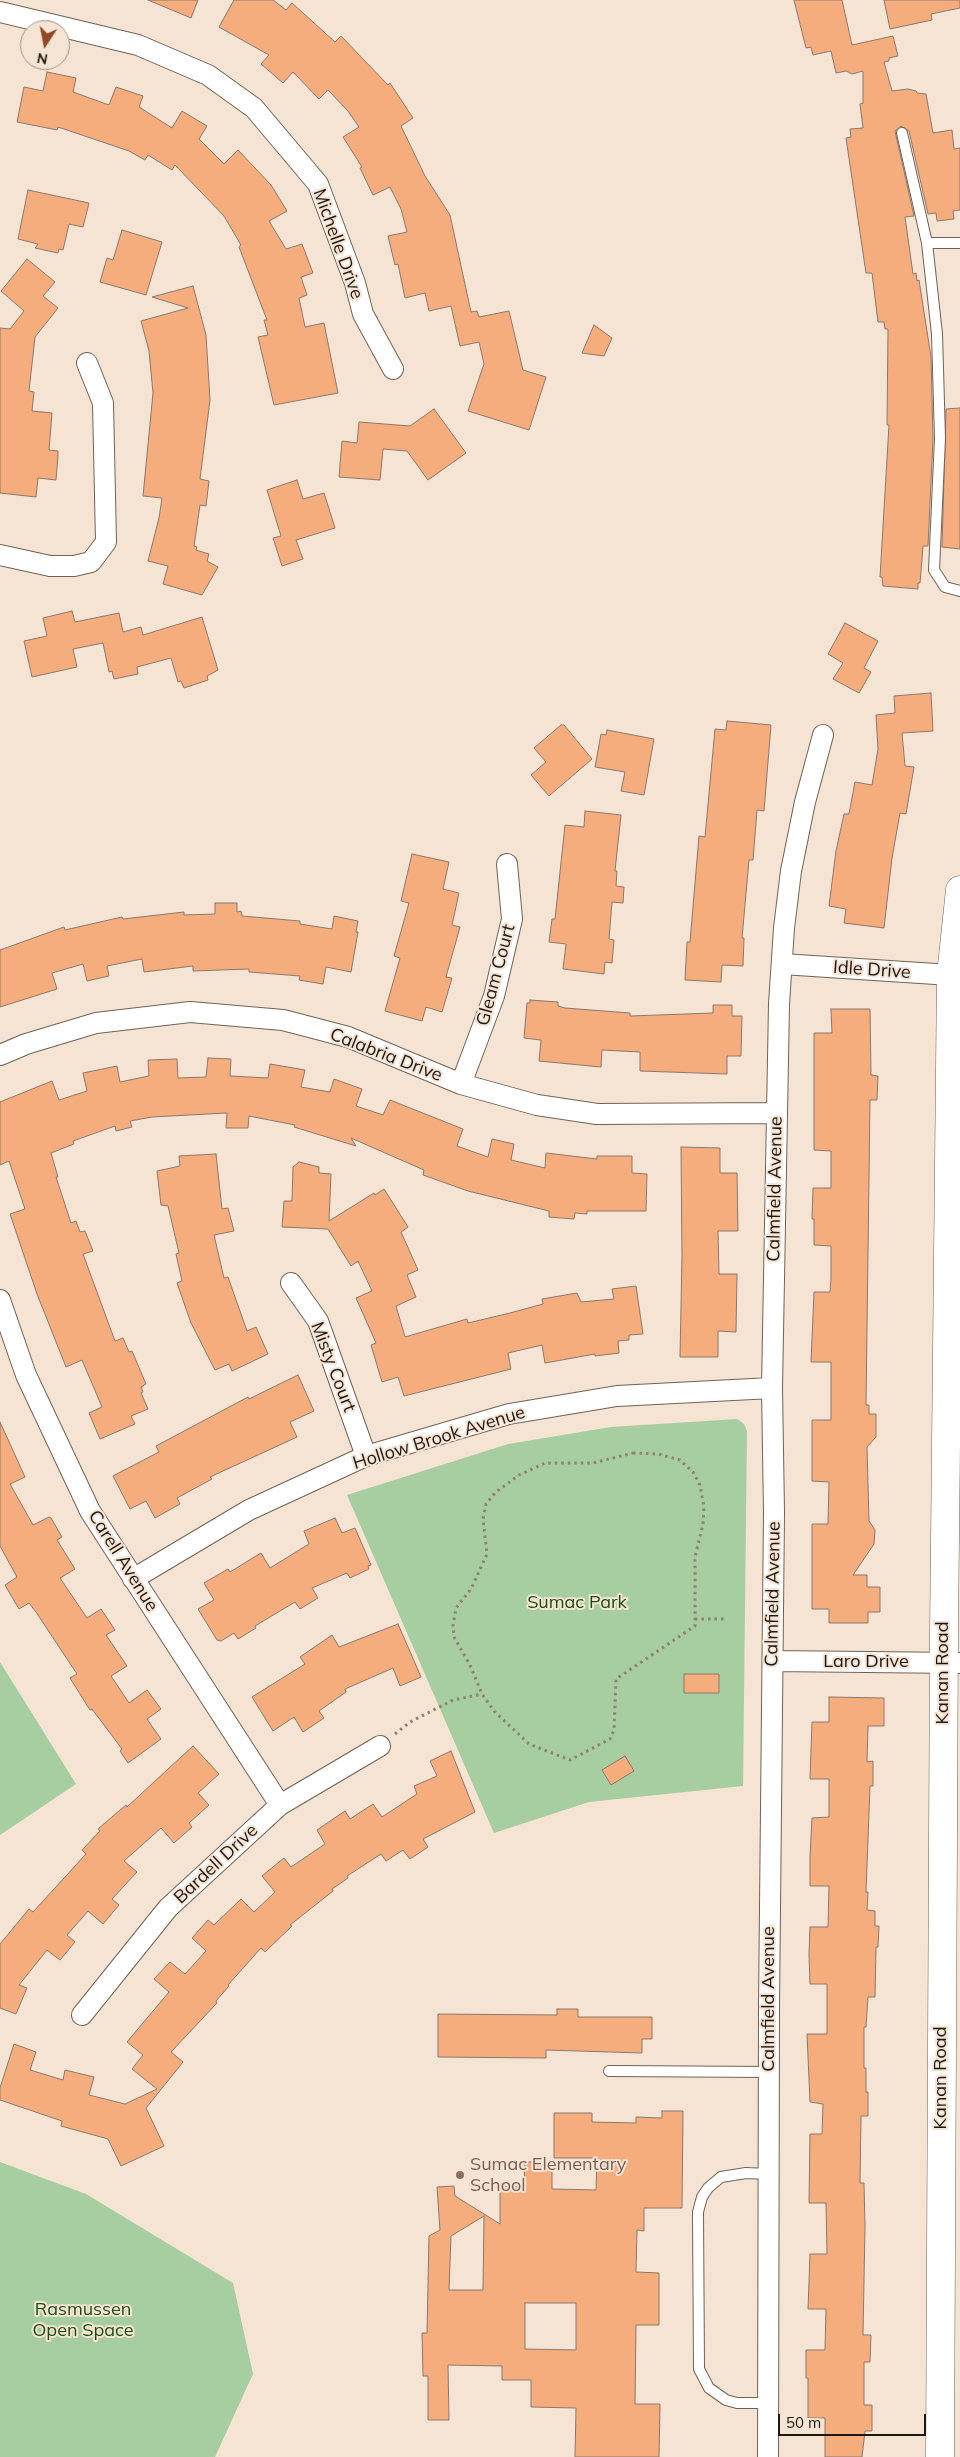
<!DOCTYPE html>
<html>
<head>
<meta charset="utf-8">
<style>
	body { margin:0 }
	#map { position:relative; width:960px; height:2457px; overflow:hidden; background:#f5e4d3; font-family:Mulish,sans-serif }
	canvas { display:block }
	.north { position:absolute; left:20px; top:20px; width:50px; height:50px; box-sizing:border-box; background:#f5e4d3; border:1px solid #9f9285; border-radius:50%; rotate:191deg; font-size:14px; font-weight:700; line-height:20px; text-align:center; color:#1d1711 }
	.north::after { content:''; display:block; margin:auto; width:18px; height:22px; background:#904826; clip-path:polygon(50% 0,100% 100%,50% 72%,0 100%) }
	.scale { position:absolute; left:778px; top:2414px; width:148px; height:22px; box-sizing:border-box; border:2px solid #1d1711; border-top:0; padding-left:6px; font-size:15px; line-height:18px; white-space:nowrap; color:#1d1711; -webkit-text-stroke:4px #f5e4d3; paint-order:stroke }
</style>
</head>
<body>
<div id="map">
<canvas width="960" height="2457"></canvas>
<div class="north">N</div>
<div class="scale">50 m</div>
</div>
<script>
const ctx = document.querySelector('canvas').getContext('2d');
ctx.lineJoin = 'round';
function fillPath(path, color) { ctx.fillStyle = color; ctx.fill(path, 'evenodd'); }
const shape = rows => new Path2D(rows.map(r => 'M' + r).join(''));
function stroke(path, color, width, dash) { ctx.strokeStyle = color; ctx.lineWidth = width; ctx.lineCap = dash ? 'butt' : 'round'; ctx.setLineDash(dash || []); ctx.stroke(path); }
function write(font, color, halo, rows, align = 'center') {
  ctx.font = font + ' Mulish,sans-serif'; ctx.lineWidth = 4; ctx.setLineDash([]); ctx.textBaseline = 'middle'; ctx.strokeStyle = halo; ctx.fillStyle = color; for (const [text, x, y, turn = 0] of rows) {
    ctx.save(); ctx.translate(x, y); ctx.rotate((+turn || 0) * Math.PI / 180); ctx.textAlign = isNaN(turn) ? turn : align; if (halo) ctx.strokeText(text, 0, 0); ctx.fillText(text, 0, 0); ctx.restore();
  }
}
fillPath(shape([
	[737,1419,744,1424,747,1431,743,1786,589,1802,494,1833,347,1495,508,1444,611,1427],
	[0,1662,76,1784,0,1835],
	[0,2162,86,2194,233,2283,253,2374,215,2457,0,2457]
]), '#a7cea1');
const building = shape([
	[148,0,198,0,191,18,148,0],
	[234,0,273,0,286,10,292,3,335,42,341,36,388,85,390,83,413,118,401,126,425,176,450,215,471,312,477,311,479,317,509,311,523,370,546,377,529,430,468,411,484,364,479,342,460,346,451,306,429,311,425,293,405,298,398,264,395,265,388,236,407,232,401,209,390,187,373,195,360,168,362,167,343,137,359,127,348,111,328,90,319,99,293,72,283,83,261,64,269,55,219,27,234,0],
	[794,0,842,0,852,45,893,36,898,56,889,58,889,61,884,62,892,91,908,89,916,91,917,93,926,94,933,133,952,130,954,149,960,148,960,210,953,211,954,219,937,221,936,213,928,214,909,131,901,126,895,131,914,216,905,217,913,274,916,273,917,281,919,280,931,357,933,438,928,546,923,546,920,583,918,583,918,589,883,586,882,577,880,577,889,425,887,425,888,329,885,329,884,322,878,322,872,273,866,273,846,138,851,137,850,129,863,128,860,104,863,103,863,71,852,74,846,71,836,73,831,51,813,55,811,47,806,48,794,0],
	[884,0,960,0,960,8,931,14,932,20,890,29,884,0],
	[47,72,76,78,73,92,109,105,116,87,143,96,139,107,172,128,182,111,207,126,199,139,224,164,238,150,271,185,287,211,269,221,286,249,302,244,313,273,301,277,307,295,299,298,305,327,324,323,338,393,274,405,258,337,268,335,264,320,267,320,239,247,241,245,224,216,175,165,172,170,148,155,145,160,129,151,58,127,57,130,17,122,24,87,43,91,47,72],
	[28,190,89,203,83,227,69,224,63,250,59,249,58,253,35,248,38,244,18,239,28,190],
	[122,230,162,242,146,295,100,282,107,258,113,260,122,230],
	[27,259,55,282,43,296,58,308,35,337,29,391,34,392,32,411,52,413,49,450,58,451,58,456,56,480,38,478,36,497,0,493,0,328,10,329,24,311,1,291,27,259],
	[193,286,206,335,210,400,200,479,209,481,206,506,200,505,194,546,197,547,196,550,209,554,207,561,218,567,202,595,163,584,168,566,148,561,159,518,162,498,143,496,153,393,149,351,141,321,188,308,152,297,193,286],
	[594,325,612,338,604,356,582,353,594,325],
	[960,408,960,549,942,547,946,409,960,408],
	[434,409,466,453,435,475,428,480,407,451,383,449,380,480,339,477,342,441,357,443,359,422,410,426,434,409],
	[297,480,303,499,324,493,335,528,296,540,303,559,282,566,273,538,281,536,267,490,297,480],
	[72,611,75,622,119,613,123,632,141,627,143,635,202,617,218,670,207,676,208,680,184,688,181,681,178,682,171,658,137,667,138,674,114,679,112,671,109,672,103,643,73,649,77,667,32,677,24,641,47,636,43,618,72,611],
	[845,623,878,641,864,668,871,672,859,693,833,679,843,663,828,654,845,623],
	[931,693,933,731,902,733,905,766,914,767,906,814,900,813,892,858,884,928,844,923,846,909,829,906,836,851,844,814,849,814,855,782,872,785,878,749,876,715,895,713,894,696,931,693],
	[727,721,771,725,764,811,757,810,753,860,749,860,742,938,744,938,743,966,722,965,721,982,685,980,687,942,690,942,699,836,705,837,715,729,726,730,727,721],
	[561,725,564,725,592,759,549,796,531,775,546,762,534,748,561,725],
	[607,730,654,739,644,795,621,791,625,772,595,767,601,734,606,735,607,730],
	[585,811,621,815,615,871,617,871,616,886,624,887,623,903,612,902,609,939,614,940,612,963,605,962,604,974,563,969,566,944,549,942,552,919,555,919,565,825,584,827,585,811],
	[412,854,449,862,443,889,459,893,452,925,460,927,446,977,452,978,442,1012,426,1007,422,1021,385,1011,400,958,394,956,409,903,401,901,412,854],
	[215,903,237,903,237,912,241,911,242,916,300,921,300,924,332,929,334,916,358,921,356,932,358,932,351,972,326,967,323,984,299,980,300,976,249,972,249,969,193,971,193,966,144,972,142,959,107,966,109,976,87,981,83,964,52,973,57,989,0,1007,0,950,64,927,65,930,122,917,123,919,184,912,184,915,215,914,215,903],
	[530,1000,558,1002,558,1006,565,1008,630,1013,630,1016,713,1013,713,1005,732,1005,732,1016,742,1016,741,1056,727,1056,727,1074,640,1071,640,1052,602,1050,601,1067,539,1061,541,1040,524,1038,527,1003,530,1003,530,1000],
	[831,1009,870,1009,871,1075,878,1076,877,1100,870,1100,866,1405,869,1405,869,1414,876,1414,876,1437,867,1447,869,1521,875,1530,874,1544,853,1575,867,1575,867,1587,880,1587,880,1612,868,1612,868,1623,829,1623,829,1609,812,1609,812,1524,828,1524,829,1482,812,1481,812,1420,831,1420,831,1362,811,1362,814,1292,830,1292,831,1278,831,1246,814,1245,814,1219,812,1219,813,1188,831,1188,831,1151,814,1150,814,1033,832,1033,831,1009],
	[208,1058,231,1059,230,1076,268,1078,270,1064,305,1070,301,1087,330,1092,334,1079,362,1089,356,1106,383,1115,390,1100,463,1129,457,1146,488,1157,492,1139,514,1144,511,1160,545,1168,546,1153,597,1159,597,1156,632,1156,632,1173,647,1174,646,1211,587,1211,587,1214,575,1213,574,1219,549,1217,549,1211,468,1191,423,1175,424,1170,351,1138,356,1146,294,1127,295,1125,249,1116,248,1128,226,1128,227,1113,152,1117,130,1121,132,1127,116,1131,115,1126,73,1141,74,1144,51,1153,58,1177,56,1177,71,1223,76,1221,80,1232,85,1231,93,1251,83,1254,115,1341,123,1338,129,1352,132,1351,146,1384,141,1387,143,1392,141,1393,148,1409,131,1416,135,1424,100,1439,89,1413,102,1407,82,1360,66,1367,37,1294,10,1214,25,1209,9,1161,0,1165,0,1102,52,1081,59,1100,87,1091,83,1073,117,1066,120,1082,149,1076,148,1060,177,1059,178,1078,206,1077,208,1058],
	[681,1147,720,1148,720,1173,737,1173,738,1231,718,1231,719,1274,737,1274,736,1332,718,1331,718,1357,680,1357,682,1256,681,1147],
	[216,1154,222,1209,228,1208,234,1231,214,1235,224,1278,228,1277,247,1331,256,1327,268,1354,232,1371,229,1364,215,1370,191,1323,177,1283,182,1281,176,1254,179,1253,168,1206,161,1205,157,1171,180,1166,179,1156,216,1154],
	[299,1162,319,1167,319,1173,331,1174,329,1221,374,1193,375,1195,384,1189,408,1227,401,1232,418,1270,407,1275,416,1297,396,1306,405,1337,467,1319,468,1323,510,1313,543,1304,542,1299,577,1293,581,1302,614,1299,612,1289,636,1286,643,1334,629,1335,629,1340,618,1341,619,1353,595,1356,595,1354,545,1363,542,1345,508,1353,511,1369,404,1396,398,1377,382,1382,371,1345,376,1343,356,1298,372,1291,358,1261,351,1266,328,1229,282,1227,284,1201,292,1201,293,1167,299,1162],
	[298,1375,314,1411,290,1422,297,1437,210,1477,212,1479,177,1498,180,1504,155,1518,146,1501,130,1509,113,1476,159,1452,156,1446,248,1397,249,1399,298,1375],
	[0,1422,25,1477,10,1484,33,1525,49,1517,51,1518,62,1537,57,1540,75,1569,60,1578,87,1618,101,1609,115,1630,106,1635,127,1666,111,1676,129,1703,147,1690,161,1709,147,1719,161,1739,128,1763,120,1751,122,1749,92,1709,90,1710,70,1678,77,1674,36,1612,29,1603,19,1609,5,1585,17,1577,0,1546,0,1422],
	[335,1518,342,1533,355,1528,371,1565,368,1566,369,1569,350,1578,347,1573,312,1588,318,1598,300,1609,295,1602,255,1626,256,1628,238,1639,234,1633,221,1641,217,1640,198,1609,214,1600,204,1583,228,1569,230,1572,261,1553,270,1568,309,1544,304,1531,335,1518],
	[398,1624,421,1677,400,1686,393,1668,345,1689,346,1692,319,1711,324,1718,303,1732,294,1717,273,1731,252,1697,305,1664,300,1657,332,1635,339,1647,398,1624],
	[684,1674,719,1674,719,1693,684,1693,684,1674],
	[829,1697,884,1698,884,1726,868,1726,867,1762,873,1761,873,1786,870,1786,866,1892,868,1892,867,1910,875,1911,875,1926,879,1926,878,1947,876,1947,875,1997,868,1997,866,2027,864,2027,864,2068,866,2068,866,2092,868,2092,868,2116,861,2116,860,2183,864,2183,865,2226,863,2335,871,2335,870,2362,864,2362,864,2405,872,2405,872,2431,865,2431,862,2457,825,2457,825,2418,808,2418,808,2378,806,2378,806,2350,825,2350,826,2309,808,2309,810,2254,827,2254,826,2203,809,2203,810,2134,822,2134,823,2104,810,2102,807,2034,827,2034,827,1984,810,1984,809,1955,810,1927,828,1927,829,1886,810,1886,810,1857,812,1818,829,1817,829,1779,810,1779,812,1722,829,1722,829,1697],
	[193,1746,219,1774,198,1793,209,1805,189,1823,192,1827,174,1843,161,1828,124,1861,137,1872,112,1899,119,1905,103,1924,88,1911,67,1935,75,1942,60,1960,47,1950,19,1985,27,1988,16,2014,0,2008,0,1944,29,1909,33,1912,86,1854,82,1850,100,1831,98,1829,126,1805,127,1807,193,1746],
	[451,1751,475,1812,423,1839,428,1847,410,1859,403,1850,386,1861,381,1854,347,1876,348,1878,332,1889,333,1891,290,1925,292,1926,265,1952,261,1948,228,1985,229,1986,216,2001,217,2003,171,2052,183,2062,146,2108,164,2146,121,2166,108,2139,61,2126,62,2121,0,2100,0,2088,14,2044,36,2052,30,2070,63,2080,65,2070,94,2077,89,2095,125,2104,157,2089,132,2069,143,2055,127,2042,169,1992,154,1979,170,1962,185,1974,206,1951,192,1938,208,1920,214,1925,241,1899,254,1912,275,1892,262,1876,284,1858,291,1867,325,1844,317,1830,345,1811,350,1819,373,1804,382,1817,417,1794,414,1786,437,1776,430,1761,451,1751],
	[625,1756,634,1771,611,1785,602,1770,625,1756],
	[557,2009,578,2009,578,2017,652,2017,652,2039,642,2039,642,2053,546,2050,546,2058,438,2057,438,2014,557,2015,557,2009],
	[662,2111,683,2111,682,2208,644,2208,644,2231,637,2230,636,2272,659,2273,659,2325,636,2325,635,2404,660,2404,659,2457,575,2457,576,2408,531,2407,531,2380,502,2380,502,2366,448,2365,449,2420,428,2420,428,2376,423,2376,422,2333,427,2333,429,2236,440,2230,437,2187,454,2186,455,2196,500,2224,500,2186,524,2187,525,2162,552,2162,552,2189,596,2190,597,2158,554,2158,554,2113,592,2113,592,2122,636,2123,636,2117,662,2118,662,2111],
	[484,2216,483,2290,449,2290,451,2236,484,2216],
	[525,2303,576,2303,576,2350,525,2349,525,2303]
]);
fillPath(building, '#f5ad7d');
stroke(building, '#8b786c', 1);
const lane = shape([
	[902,133,927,243,937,334,940,438,934,570,945,587,960,591],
	[927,243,960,243],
	[609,2071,769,2072],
	[768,2403,737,2403,726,2400,709,2388,699,2369,698,2212,702,2197,708,2188,721,2177,746,2173,768,2174]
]);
const street = shape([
	[0,12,138,45,208,75,254,108,318,184,355,283,363,314,393,369],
	[0,555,50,566,74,566,91,562,106,542,103,403,87,363],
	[782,964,951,975,960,968],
	[0,1055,26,1044,96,1023,190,1012,283,1020,348,1037,461,1084,537,1105,597,1114,776,1113],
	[461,1084,494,996,512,919,507,864],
	[291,1283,318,1321,366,1456],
	[0,1300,26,1375,90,1511,280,1805],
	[133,1579,249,1510,366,1456,509,1414,617,1396,772,1388],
	[773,1661,960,1663],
	[82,2015,168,1908,280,1805,380,1746],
	[768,2457,769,2006,774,1512,772,1388,779,1004,784,928,791,871,805,802,823,735]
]);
const secondary = shape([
	[940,2457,944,1632,951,975,960,890]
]);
stroke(lane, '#716354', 12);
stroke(street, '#716354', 22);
stroke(secondary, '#716354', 29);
stroke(shape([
	[633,1453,658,1454,680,1460,693,1472,700,1485,704,1507,703,1524,695,1557,695,1626,616,1679,614,1730,610,1739,570,1760,529,1744,494,1711,482,1694,470,1665,454,1637,453,1625,456,1608,471,1589,487,1554,483,1519,486,1504,496,1492,519,1475,545,1463,593,1463,633,1453],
	[695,1619,726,1619],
	[395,1734,410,1722,453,1700,482,1694]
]), '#8e8276', 3, [2.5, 4]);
stroke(lane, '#fff', 10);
stroke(street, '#fff', 20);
stroke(secondary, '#fff', 28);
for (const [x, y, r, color] of [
	[460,2175,5,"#8d6e63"]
]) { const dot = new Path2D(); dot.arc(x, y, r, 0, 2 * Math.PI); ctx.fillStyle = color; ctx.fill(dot); stroke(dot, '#f5e4d3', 2); }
write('18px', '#1d1711', '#f5e4d3', [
	["Michelle Drive",338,244,70],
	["Idle Drive",872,970,4],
	["Gleam Court",496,975,-75],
	["Calabria Drive",386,1055,21],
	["Calmfield Avenue",775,1189,-89],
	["Misty Court",333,1367,69],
	["Hollow Brook Avenue",439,1438,-17],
	["Carell Avenue",123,1561,58],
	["Calmfield Avenue",773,1594,-89],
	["Laro Drive",866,1662],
	["Kanan Road",943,1673,-90],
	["Bardell Drive",216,1864,-43],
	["Calmfield Avenue",769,1999,-90],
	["Kanan Road",941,2078,-90]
]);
write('18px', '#194f10', '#f5e4d3', [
	["Sumac Park",577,1603],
	["Rasmussen",83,2310],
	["Open Space",83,2331]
]);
write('18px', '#785e54', '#f5e4d3', [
	["Sumac Elementary",470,2165],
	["School",470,2186]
], 'left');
</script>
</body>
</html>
